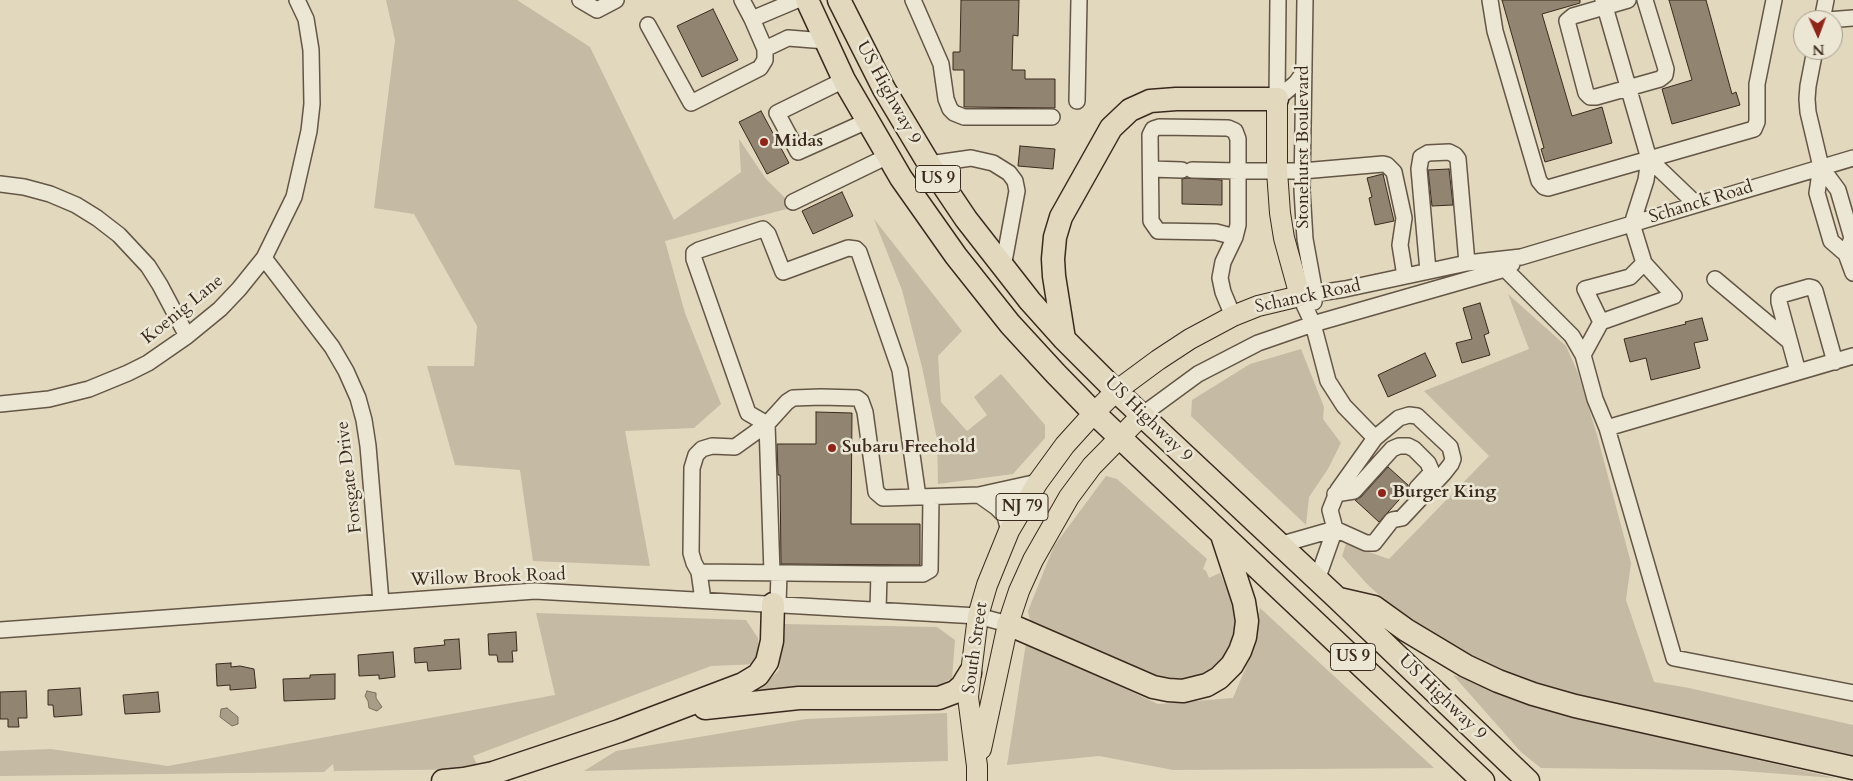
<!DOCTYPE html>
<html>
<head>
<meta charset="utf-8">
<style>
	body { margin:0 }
	#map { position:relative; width:1853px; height:781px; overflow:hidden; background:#e1d8be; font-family:Cardo,serif }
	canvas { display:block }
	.north { position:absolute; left:1793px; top:10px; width:50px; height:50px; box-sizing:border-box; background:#ece6d5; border:1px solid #a59b8b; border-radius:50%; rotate:178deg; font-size:14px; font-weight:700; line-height:20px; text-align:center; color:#3a2a1d }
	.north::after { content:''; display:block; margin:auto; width:18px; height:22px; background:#8f2418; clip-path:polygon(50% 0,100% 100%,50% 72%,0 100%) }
</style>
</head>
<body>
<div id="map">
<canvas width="1853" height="781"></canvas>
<div class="north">N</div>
</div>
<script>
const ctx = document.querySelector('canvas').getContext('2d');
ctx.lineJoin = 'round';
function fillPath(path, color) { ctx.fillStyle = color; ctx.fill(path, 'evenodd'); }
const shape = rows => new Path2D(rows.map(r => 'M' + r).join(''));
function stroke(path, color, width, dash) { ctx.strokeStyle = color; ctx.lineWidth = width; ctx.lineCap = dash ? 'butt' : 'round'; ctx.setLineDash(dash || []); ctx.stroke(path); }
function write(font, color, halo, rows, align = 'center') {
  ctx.font = font + ' Cardo,serif'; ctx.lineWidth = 5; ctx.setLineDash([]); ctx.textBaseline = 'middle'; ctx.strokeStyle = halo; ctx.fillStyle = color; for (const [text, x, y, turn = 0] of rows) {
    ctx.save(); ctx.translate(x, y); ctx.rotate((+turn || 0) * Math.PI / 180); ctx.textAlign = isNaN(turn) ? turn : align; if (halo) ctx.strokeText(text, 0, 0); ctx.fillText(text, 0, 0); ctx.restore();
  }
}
fillPath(shape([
	[386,0,517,0,590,47,674,220,741,172,739,139,766,179,794,207,665,241,685,313,721,404,694,428,625,431,650,566,533,561,520,470,455,465,427,366,474,366,477,326,414,214,374,208,395,40],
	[874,219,962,331,938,356,941,402,967,431,987,415,974,397,1001,374,1045,425,1045,438,1013,474,938,484,937,439,922,367,902,290],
	[1508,294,1566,346,1578,373,1597,435,1631,563,1626,600,1654,682,1689,688,1853,725,1853,759,1789,747,1504,677,1414,627,1367,584,1342,556,1346,544,1389,559,1489,456,1424,391,1529,349],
	[1301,349,1324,407,1323,419,1341,443,1328,469,1309,497,1306,525,1191,416,1192,400,1250,364],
	[1106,476,1117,479,1207,559,1203,569,1206,571,1209,578,1220,573,1236,609,1238,641,1220,671,1184,685,1163,683,1040,630,1030,621,1028,611,1054,546],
	[1260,608,1434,768,1173,770,1099,756,1007,765,1026,643,1158,704,1233,698,1249,660],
	[536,613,746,620,758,638,758,664,711,666,473,756,479,769,334,771,333,764,324,772,0,776,0,751,51,749,168,766,555,695],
	[784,624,937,627,955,640,952,678,932,689,756,693,779,670],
	[1453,675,1583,719,1835,778,1730,770,1541,768,1521,752],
	[947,713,948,761,584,771,616,751,806,719]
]), '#c5baa3');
const water = shape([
	[367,691,376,693,376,698,382,707,377,711,369,708,368,701,365,696,367,691],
	[227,708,238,717,238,724,232,726,220,717,221,709,227,708]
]);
fillPath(water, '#a89d87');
stroke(water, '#7c6f5d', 1);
const building = shape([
	[961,0,1019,0,1018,36,1013,35,1012,70,1025,70,1025,79,1055,79,1055,108,964,107,964,70,953,70,953,52,960,52,961,0],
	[1502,0,1580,0,1580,3,1542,14,1572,116,1602,107,1612,143,1545,162,1541,149,1544,148,1502,0],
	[1669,0,1706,0,1732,94,1736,92,1740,105,1672,124,1662,89,1692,80,1669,0],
	[713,9,738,60,702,77,677,26,713,9],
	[761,111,789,163,767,174,739,122,761,111],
	[1020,146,1055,149,1053,169,1018,166,1020,146],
	[1449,169,1453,205,1432,206,1428,170,1449,169],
	[1383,174,1394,221,1375,225,1369,198,1372,197,1367,178,1383,174],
	[1187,178,1222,180,1222,205,1182,204,1182,179,1187,178],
	[842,192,853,216,813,234,802,211,842,192],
	[1480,303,1489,333,1484,335,1490,355,1462,363,1456,343,1472,339,1463,308,1480,303],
	[1702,318,1708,340,1694,343,1700,368,1651,380,1646,358,1630,362,1624,339,1686,324,1685,322,1702,318],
	[1425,353,1436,376,1388,397,1378,375,1425,353],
	[816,412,852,413,851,524,920,524,920,565,781,564,780,475,778,475,777,444,816,444,816,412],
	[1388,467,1408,485,1408,490,1379,522,1355,500,1361,497,1388,467],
	[516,632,517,651,512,651,513,662,498,662,497,655,489,655,488,634,516,632],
	[459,639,461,669,428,671,427,662,415,663,414,648,445,645,444,640,459,639],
	[393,652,395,677,379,679,379,675,359,676,358,655,393,652],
	[231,663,231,667,240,666,254,669,256,688,230,690,230,685,217,686,216,664,231,663],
	[335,674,335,699,284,701,283,679,310,678,310,675,335,674],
	[80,688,82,715,54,717,53,705,48,705,48,690,80,688],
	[26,691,27,718,18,718,19,727,8,727,8,719,0,719,0,692,26,691],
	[158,692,160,712,125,714,123,695,158,692]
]);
fillPath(building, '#918471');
stroke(building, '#3a2a1d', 1);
const minor = shape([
	[580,0,597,10,616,0],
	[742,0,752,19],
	[913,0,941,64,946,99,950,109,954,113,964,117,1052,117],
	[1305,0,1302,190,1305,239,1315,294,1314,302],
	[1490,0,1495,31,1539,181,1544,187,1548,188,1754,129,1757,122,1757,84,1774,0],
	[1628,0,1573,16,1567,21,1586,93,1590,97,1596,97,1660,79,1665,75,1666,69,1645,0],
	[1822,20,1826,0],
	[1827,20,1853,18],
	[648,25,691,103,760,68,765,60,765,49,752,19,797,0],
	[765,49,788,38,826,41],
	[1815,50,1808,86,1807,99,1808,112,1821,167,1817,193,1831,241,1846,254,1852,238,1838,190,1821,167],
	[844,80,777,113,798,152,867,121],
	[1277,99,1278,0],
	[1277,99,1296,83,1304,72],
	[1077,101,1079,0],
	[1649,159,1696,204],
	[929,164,971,158,993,163,1009,173,1015,181,1017,191,1003,267],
	[1151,169,1182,170],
	[1192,170,1238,171,1238,139,1235,131,1228,128,1159,127,1153,129,1150,135,1151,221,1158,231,1216,232,1235,237],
	[0,184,24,187,50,194,76,205,97,218,119,235,148,266,160,285,187,336],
	[793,202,888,156],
	[1853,252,1846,254,1853,273],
	[264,258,332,347,346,371,358,398,364,420,368,446,381,602],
	[1505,269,1572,336,1583,355,1595,399,1607,428,1674,658,1853,693],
	[1428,271,1419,169,1421,157,1428,153,1449,152,1455,155,1458,159,1467,263],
	[1715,279,1789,341],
	[1233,316,1223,292,1220,278,1223,262,1235,237,1238,225,1238,171,1302,171,1383,164,1387,165,1394,172,1404,218,1400,245,1405,276],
	[1601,322,1585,289,1630,277,1644,263],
	[1583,355,1601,322,1674,296,1644,263,1632,224,1646,180,1649,159,1603,0],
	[1798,372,1779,302,1779,297,1781,295,1809,287,1813,288,1815,291,1835,362],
	[0,404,49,399,89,389,128,373,148,363,187,336,220,309,239,289,264,258,294,197,309,131,312,104,311,50,306,19,297,0],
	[1142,415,1198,374,1258,343,1313,324,1505,269,1512,264],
	[1409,415,1417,416,1450,447,1453,459,1451,464,1444,473,1402,518,1392,520,1374,543,1366,543,1335,529,1330,510,1338,490,1375,438,1399,418,1409,415],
	[1607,428,1853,356],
	[1375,438,1344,406,1328,381,1313,324,1300,296,1345,289,1467,263,1521,257,1853,158],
	[1335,494,1354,491,1392,449,1399,446,1408,446,1414,449,1428,463,1431,470,1430,474,1417,488],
	[979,495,996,507,1005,516,1009,531],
	[1279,545,1335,529,1317,580],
	[699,572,879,574],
	[772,573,767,424,787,402,793,398,821,397,857,398,861,401,865,412,876,492,883,498,918,497],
	[703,600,699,572,694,563,691,553,692,468,696,455,702,449,712,446,735,447,767,424,748,413,694,259,694,253,699,250,763,229,768,234,783,272,848,248,856,249,859,252,900,370,918,497,979,495,1038,482],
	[778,604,779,573],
	[878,610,879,574,923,574,930,570,931,497],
	[0,630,535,591,978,616,1008,624]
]);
const major = shape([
	[981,749,1008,624,1019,591,1033,560,1069,497,1092,466,1142,415],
	[977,781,977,766,968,697,978,616,987,585,1009,531,1038,482,1065,445,1094,413,1116,391,1158,360,1190,339,1233,316,1258,306,1300,296,1284,238,1280,213,1277,171,1277,99]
]);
const highway = shape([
	[807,0,844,80,901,178,956,256,1010,324,1056,374,1094,413,1483,781],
	[839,0,884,89,929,164,966,219,1030,301,1064,339,1116,391,1338,599,1528,781],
	[1064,339,1054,276,1053,259,1055,237,1061,217,1111,128,1130,110,1150,101,1176,99,1277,99],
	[1339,599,1374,607,1406,630,1466,666,1498,681,1533,694,1575,706,1853,768],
	[1008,624,1153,687,1168,690,1183,691,1207,685,1219,678,1232,665,1240,651,1245,637,1247,621,1244,602,1223,538],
	[705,708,799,698,939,698,955,692,962,686,970,673],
	[443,781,464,779,493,773,619,731,743,684,758,675,767,662,772,641,773,604]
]);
stroke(minor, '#645645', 18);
stroke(major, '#3a2a1d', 22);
stroke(highway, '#3a2a1d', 25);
stroke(minor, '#ece6d5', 15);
stroke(major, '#e1d8be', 20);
stroke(highway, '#e1d8be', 22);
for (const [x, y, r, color] of [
	[764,142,5,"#8f2418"],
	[832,448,5,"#8f2418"],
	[1382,493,5,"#8f2418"]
]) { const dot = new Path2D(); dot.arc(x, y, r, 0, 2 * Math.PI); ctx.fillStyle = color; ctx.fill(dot); stroke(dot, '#ece6d5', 2); }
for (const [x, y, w] of [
	[938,179,45],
	[1022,507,52],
	[1353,657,45]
]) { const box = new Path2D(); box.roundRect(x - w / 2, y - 13.5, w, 27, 4); ctx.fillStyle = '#ece6d5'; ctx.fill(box); stroke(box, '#3a2a1d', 1); }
write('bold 16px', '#3a2a1d', null, [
	["US 9",938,179],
	["NJ 79",1022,507],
	["US 9",1353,657]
]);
write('18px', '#3a2a1d', '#ece6d5', [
	["US Highway 9",888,93,61],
	["Stonehurst Boulevard",1304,147,-90],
	["Schanck Road",1701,203,-17],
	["Schanck Road",1308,297,-12],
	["Koenig Lane",183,310,-39],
	["US Highway 9",1148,420,44],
	["Forsgate Drive",350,477,-97],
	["Willow Brook Road",488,578,-2],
	["South Street",976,648,-82],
	["US Highway 9",1442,698,44]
]);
write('bold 18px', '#3a2a1d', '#ece6d5', [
	["Midas",774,142],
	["Subaru Freehold",842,448],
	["Burger King",1392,493]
], 'left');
</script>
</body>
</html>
